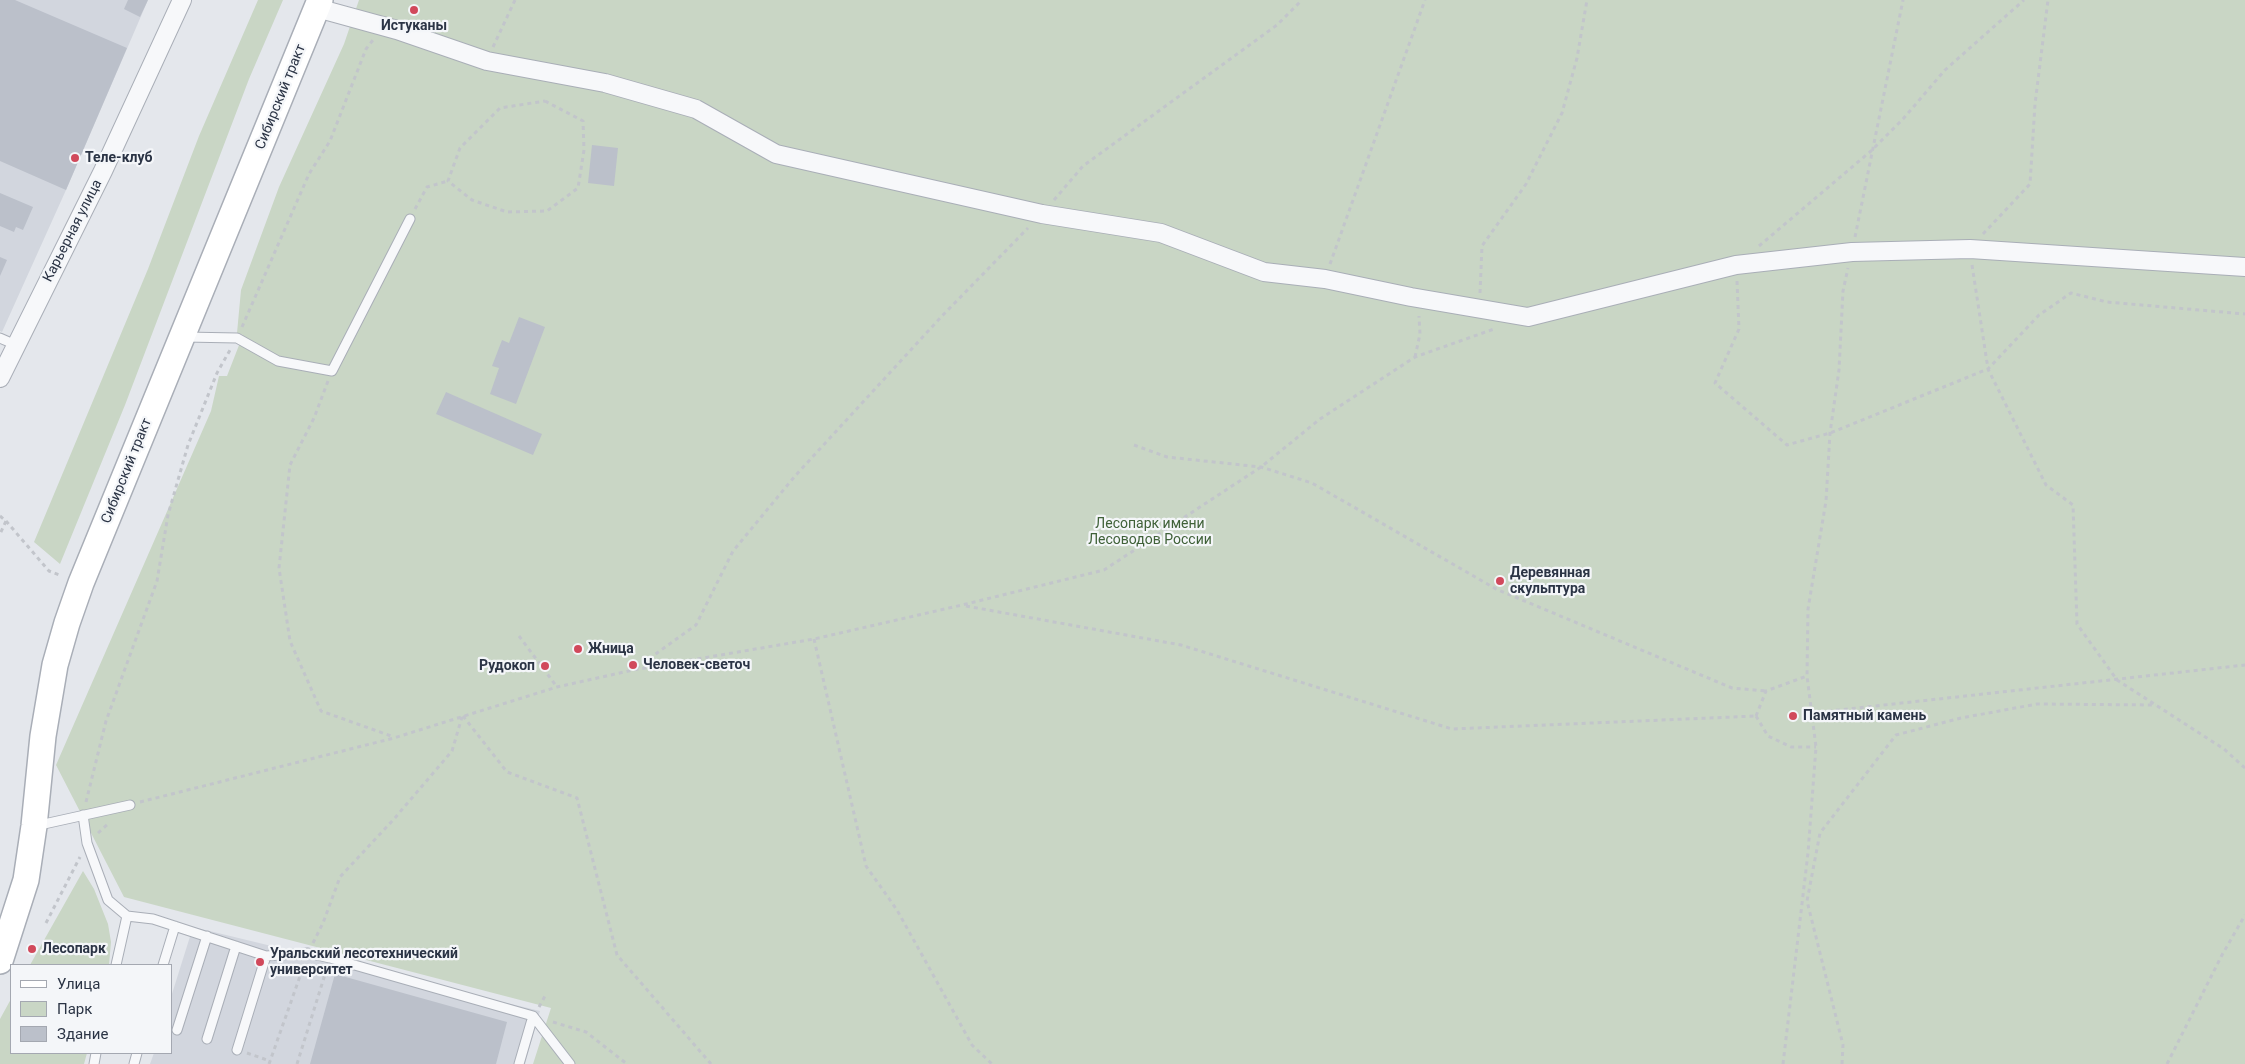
<!DOCTYPE html>
<html>
<head>
<meta charset="utf-8">
<style>
	body { margin:0 }
	#map { position:relative; width:2245px; height:1064px; overflow:hidden; background:#e4e7ec; font-family:Roboto,sans-serif }
	canvas { display:block }
	.legend { position:absolute; left:10px; top:964px; width:162px; height:90px; box-sizing:border-box; background:#f4f6f9; border:1px solid #a4a8b1; margin:0; padding:6px 9px; list-style:none; font-size:15px; color:#2b3445 }
	.legend li { display:flex; align-items:center; gap:10px; height:25px }
	.legend b { width:25px; border:1px solid #a4a8b1 }
</style>
</head>
<body>
<div id="map">
<canvas width="2245" height="1064"></canvas>
<ul class="legend">
<li><b style="height:6px;background:#fff"></b>Улица</li>
<li><b style="height:14px;background:#c9d6c5"></b>Парк</li>
<li><b style="height:14px;background:#bbc0ca"></b>Здание</li>
</ul>
</div>
<script>
const ctx = document.querySelector('canvas').getContext('2d');
ctx.lineJoin = 'round';
function fillPath(path, color) { ctx.fillStyle = color; ctx.fill(path, 'evenodd'); }
const shape = rows => new Path2D(rows.map(r => 'M' + r).join(''));
function stroke(path, color, width, dash) { ctx.strokeStyle = color; ctx.lineWidth = width; ctx.lineCap = dash ? 'butt' : 'round'; ctx.setLineDash(dash || []); ctx.stroke(path); }
function write(font, color, halo, rows, align = 'center') {
  ctx.font = font + ' Roboto,sans-serif'; ctx.lineWidth = 4.5; ctx.setLineDash([]); ctx.textBaseline = 'middle'; ctx.strokeStyle = halo; ctx.fillStyle = color; for (const [text, x, y, turn = 0] of rows) {
    ctx.save(); ctx.translate(x, y); ctx.rotate((+turn || 0) * Math.PI / 180); ctx.textAlign = isNaN(turn) ? turn : align; if (halo) ctx.strokeText(text, 0, 0); ctx.fillText(text, 0, 0); ctx.restore();
  }
}
fillPath(shape([
	[0,0,148,0,66,190,2,332,0,331],
	[193,927,540,1011,525,1064,150,1064,154,1053,171,1053,171,997]
]), '#d2d6de');
fillPath(shape([
	[258,0,283,0,249,79,125,405,60,564,34,542,148,269,199,136],
	[359,0,2245,0,2245,1064,533,1064,551,1008,124,897,56,765,211,411,219,376,227,376,243,335,237,333,241,290,279,187,344,44],
	[83,871,94,889,108,924,111,942,109,965,30,965],
	[11,999,11,1053,87,1053,84,1064,0,1064,0,1019]
]), '#c9d6c5');
fillPath(shape([
	[0,0,15,0,127,48,66,190,0,161],
	[128,0,148,0,140,17,124,9],
	[592,145,618,148,614,186,588,183],
	[0,193,33,207,23,230,16,227,14,232,0,226],
	[0,257,7,260,0,276],
	[519,317,545,327,516,404,490,394,499,368,492,366,502,340,509,343],
	[446,392,542,434,533,455,436,414],
	[335,974,507,1022,496,1064,310,1064]
]), '#bbc0ca');
const service = shape([
	[185,337,237,338,278,361,332,371,410,219],
	[0,338,16,345],
	[83,815,87,843,108,900,127,916,116,965],
	[35,826,130,805],
	[127,916,153,919,266,956,308,953,330,958,533,1016,570,1064],
	[163,965,175,926],
	[177,1030,207,936],
	[207,1039,236,946],
	[237,1050,266,956],
	[94,1064,96,1053],
	[134,1064,137,1053],
	[519,1064,533,1016]
]);
const minor = shape([
	[317,8,397,30,487,61,605,83,696,109,776,154,1042,214,1161,233,1264,272,1325,279,1411,297,1528,317,1736,265,1852,252,1970,249,2245,267],
	[0,378,103,171,182,0]
]);
const secondary = shape([
	[0,961,26,880,34,826,43,736,55,665,67,623,81,583,320,0]
]);
stroke(service, '#a9aeb7', 11);
stroke(minor, '#a9aeb7', 20);
stroke(secondary, '#a9aeb7', 28);
stroke(shape([
	[493,47,515,0],
	[545,101,583,121,584,150,578,188,547,211,507,212,472,200,448,181,460,148,500,108,545,101],
	[1054,200,1083,166,1277,25,1302,0],
	[415,209,427,187,448,181],
	[1983,234,2030,184,2035,104,2048,0],
	[1855,237,1903,0],
	[1759,246,1871,151,1903,119,1945,70,2024,0],
	[1330,264,1425,0],
	[1972,265,1988,369,2046,485,2073,505,2077,624,2117,680,2224,749,2245,768],
	[1737,281,1739,329,1715,383,1787,445,1830,433,1988,369,2039,315,2071,293,2107,302,2245,314],
	[1480,293,1482,246,1526,184,1562,113,1577,58,1587,0],
	[242,327,309,174,330,141,366,49,373,40],
	[1415,357,1420,334,1419,316],
	[328,381,314,418,290,465,279,568,290,641,321,711,394,737],
	[1134,445,1167,457,1261,467,1312,483,1496,589,1732,688,1766,691],
	[0,516,6,521,0,534],
	[6,521,49,571,62,576],
	[966,606,1181,645,1452,729,1756,716],
	[519,636,557,687],
	[814,639,866,866,897,910,972,1045,992,1064],
	[636,668,696,625,733,551,795,476,942,316,1028,228],
	[1812,713,2245,665],
	[463,716,507,772,577,798,617,955,711,1064],
	[1756,716,1768,736,1791,747,1816,747],
	[1756,716,1766,691,1807,676],
	[86,802,106,721,157,581,168,515,188,445,217,373,230,350],
	[140,802,394,738,557,687,633,670,814,639,962,605,1104,570,1261,467,1320,419,1415,357,1494,329],
	[98,833,109,823],
	[46,923,80,857],
	[313,943,323,923,340,877,394,819,452,751,462,717],
	[539,1007,545,996],
	[553,1022,586,1032,627,1064],
	[247,1053,270,1061],
	[269,1064,304,965],
	[297,1064,327,968],
	[1783,1064,1808,853,1816,747,1807,676,1808,609,1826,501,1830,433,1839,370,1843,291,1848,268],
	[1842,1064,1843,1045,1807,901,1820,833,1896,735,1961,718,2037,704,2156,705],
	[2167,1064,2222,955,2245,915]
]), '#c2c5cb', 3, [4, 4]);
stroke(service, '#f7f8fa', 9);
stroke(minor, '#f7f8fa', 18);
stroke(secondary, '#fff', 25);
for (const [x, y, r, color] of [
	[414,10,5,"#d1495b"],
	[75,158,5,"#d1495b"],
	[1500,581,5,"#d1495b"],
	[578,649,5,"#d1495b"],
	[633,665,5,"#d1495b"],
	[545,666,5,"#d1495b"],
	[1793,716,5,"#d1495b"],
	[32,949,5,"#d1495b"],
	[260,962,5,"#d1495b"]
]) { const dot = new Path2D(); dot.arc(x, y, r, 0, 2 * Math.PI); ctx.fillStyle = color; ctx.fill(dot); stroke(dot, '#f4f6f9', 2); }
write('bold 14px', '#2b3445', '#f4f6f9', [
	["Истуканы",414,26,"center"],
	["Теле-клуб",85,158],
	["Деревянная",1510,573],
	["скульптура",1510,589],
	["Жница",588,649],
	["Человек-светоч",643,665],
	["Рудокоп",535,666,"right"],
	["Памятный камень",1803,716],
	["Лесопарк",42,949],
	["Уральский лесотехнический",270,954],
	["университет",270,970]
], 'left');
write('14px', '#2b3445', '#f4f6f9', [
	["Сибирский тракт",281,97,-68],
	["Карьерная улица",73,231,-63],
	["Сибирский тракт",127,471,-68]
]);
write('14px', '#3f6138', '#f4f6f9', [
	["Лесопарк имени",1150,524],
	["Лесоводов России",1150,540]
]);
</script>
</body>
</html>
